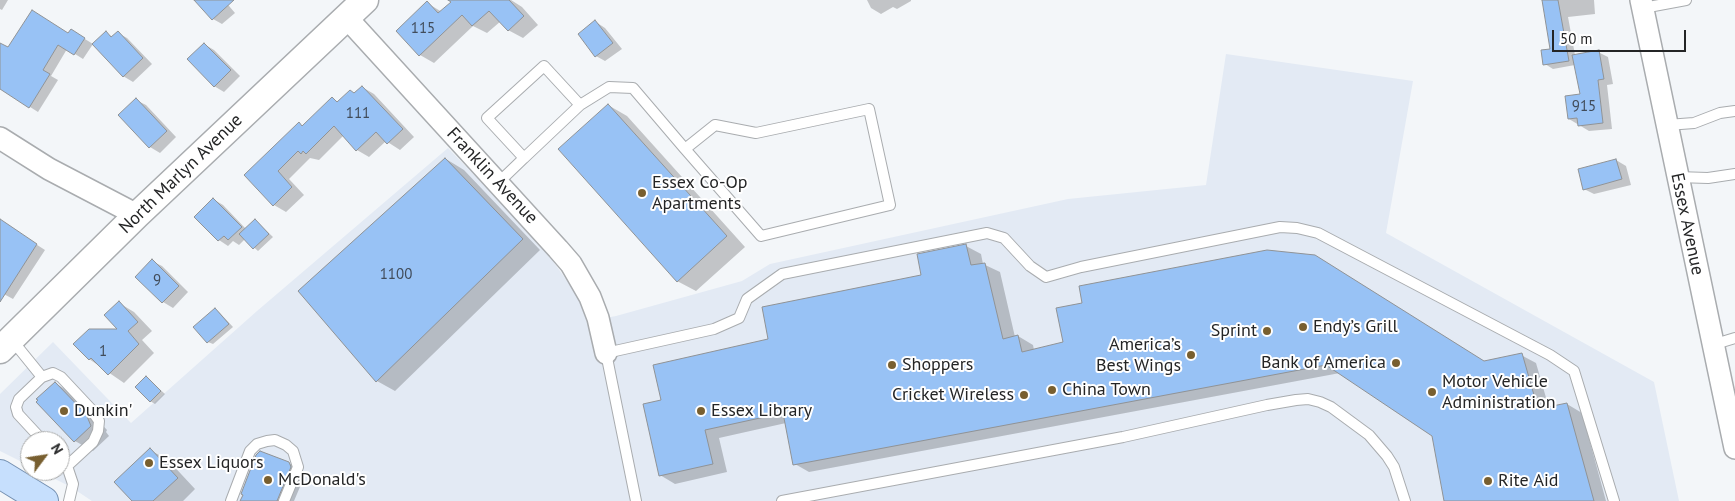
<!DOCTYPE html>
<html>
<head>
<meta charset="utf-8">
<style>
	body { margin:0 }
	#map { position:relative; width:1735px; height:501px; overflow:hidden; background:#f3f6f9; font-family:"PT Sans",sans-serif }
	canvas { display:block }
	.north { position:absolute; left:20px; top:431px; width:50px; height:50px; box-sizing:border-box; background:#fff; border:1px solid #a7a8a8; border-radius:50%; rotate:59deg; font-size:14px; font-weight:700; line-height:20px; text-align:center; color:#242526 }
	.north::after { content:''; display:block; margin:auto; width:18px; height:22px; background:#785f30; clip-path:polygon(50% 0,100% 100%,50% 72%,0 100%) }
	.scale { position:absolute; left:1552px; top:30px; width:134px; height:22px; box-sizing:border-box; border:2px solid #242526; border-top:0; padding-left:6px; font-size:15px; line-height:18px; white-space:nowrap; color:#242526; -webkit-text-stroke:4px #fff; paint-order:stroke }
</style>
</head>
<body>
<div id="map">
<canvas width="1735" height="501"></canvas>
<div class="north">N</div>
<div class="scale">50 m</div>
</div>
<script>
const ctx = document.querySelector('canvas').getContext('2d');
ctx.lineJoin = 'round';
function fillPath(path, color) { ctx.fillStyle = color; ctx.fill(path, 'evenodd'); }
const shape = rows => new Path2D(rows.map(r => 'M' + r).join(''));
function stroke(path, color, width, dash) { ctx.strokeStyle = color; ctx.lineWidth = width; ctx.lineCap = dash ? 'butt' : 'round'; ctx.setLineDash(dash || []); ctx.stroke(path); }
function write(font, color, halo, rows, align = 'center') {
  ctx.font = font + ' "PT Sans",sans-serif'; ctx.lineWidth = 4; ctx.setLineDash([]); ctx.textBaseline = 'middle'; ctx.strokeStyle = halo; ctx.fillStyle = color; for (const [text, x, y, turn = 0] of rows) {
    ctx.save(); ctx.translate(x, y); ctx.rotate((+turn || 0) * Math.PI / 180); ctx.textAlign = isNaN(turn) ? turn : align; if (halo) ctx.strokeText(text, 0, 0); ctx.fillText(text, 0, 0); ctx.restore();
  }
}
fillPath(shape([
	[1226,54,1413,81,1386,233,1654,382,1679,501,92,501,71,487,39,471,60,471,60,441,30,441,30,466,0,451,0,394,53,342,131,423,257,311,448,148,540,243,575,292,589,321,616,316,742,281,770,264,1068,199,1206,185]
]), '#e3eaf4');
fillPath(shape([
	[0,0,8,0,2,10,0,9],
	[197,0,224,0,235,13,222,24,213,19],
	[455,0,511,0,522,7,538,25,523,38,508,30,501,21,487,33,473,26,434,63,420,55,427,3,442,12],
	[867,0,911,0,911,1,897,9,893,7,881,14,871,8],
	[1544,0,1594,0,1595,14,1568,17,1575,55,1598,52,1608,57,1613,84,1607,85,1612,129,1589,131,1569,119,1581,95,1575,65,1553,69,1545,64,1551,50],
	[596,22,605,28,622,49,605,61,596,56],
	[106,33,113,37,118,33,127,38,152,64,133,82,123,76],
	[69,35,80,36,93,44,83,59,67,49,51,76,58,80,38,112,0,88,0,44,8,49],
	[204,44,214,50,240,76,224,92,214,86],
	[362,87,374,94,414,137,400,150,386,141,369,157,357,150,344,135,319,160,310,158,289,179,304,195,286,212,274,205,246,175,299,124,303,126,332,99,339,102,355,94],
	[136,100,146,105,176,137,160,153,150,147,120,115],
	[608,105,627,116,745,247,696,291,677,281],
	[446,159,464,170,540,250,395,391,377,381],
	[1616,160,1626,166,1631,185,1594,194,1584,189],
	[213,199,223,205,246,229,255,220,273,237,258,251,245,239,239,245,233,241,228,246,219,240],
	[0,221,45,250,13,299,0,292],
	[966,246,981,254,983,264,1000,272,1015,337,1018,336,1033,345,1034,350,1485,362,1521,355,1536,363,1549,408,1567,404,1582,413,1606,501,1445,501,1433,436,1340,373,809,472,795,464,786,423,719,438,727,472,675,484,660,475,662,401,770,340,923,276],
	[152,261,162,266,188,292,173,308,163,302],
	[119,303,134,312,152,331,142,340,154,353,124,383,89,359,120,330],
	[215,309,219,312,233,327,213,344,208,342],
	[146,377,165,394,155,404,150,401],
	[55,383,73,394,107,430,106,432,109,436,93,451,75,441],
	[150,450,168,460,195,489,183,501,134,501],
	[289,463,304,472,305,475,294,501,242,501]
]), '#0003');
const building = shape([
	[194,0,234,0,212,20,194,0],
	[448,0,509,0,524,16,508,31,489,11,472,26,462,15,419,56,396,31,427,1,438,13,451,2,448,0],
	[1542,0,1558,0,1569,61,1543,65,1541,50,1550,49,1542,0],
	[32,10,68,33,71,29,85,38,74,55,58,45,43,70,50,74,29,108,0,89,0,43,8,47,32,10],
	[595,20,613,43,595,57,578,34,595,20],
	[106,31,111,37,118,31,143,58,123,77,92,44,106,31],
	[204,43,231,70,214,87,187,59,204,43],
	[1599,50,1604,79,1598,80,1603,123,1578,126,1577,118,1568,119,1565,96,1580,94,1572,55,1599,50],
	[362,86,403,129,387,144,376,132,356,151,334,126,306,154,303,151,301,154,298,151,278,171,292,187,273,206,244,175,299,122,302,126,332,97,337,102,350,90,354,93,362,86],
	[136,98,167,131,149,148,118,115,136,98],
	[608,104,727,236,677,282,558,149,608,104],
	[445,158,523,239,376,382,298,291,445,158],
	[1616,159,1622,179,1583,190,1578,169,1616,159],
	[213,198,242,227,228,240,224,236,218,241,194,217,213,198],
	[0,219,37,244,0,302,0,219],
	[255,219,269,234,253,249,239,234,255,219],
	[966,244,971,265,985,263,1003,339,1018,335,1022,352,1063,342,1056,308,1082,303,1079,286,1267,250,1315,255,1484,361,1522,353,1538,409,1567,403,1594,501,1444,501,1432,436,1326,365,793,465,783,413,705,430,713,464,659,476,643,404,661,400,653,365,768,339,762,307,921,275,917,254,966,244],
	[152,259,179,286,162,303,135,277,152,259],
	[119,301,138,322,128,331,139,344,108,375,91,358,89,360,73,344,89,329,117,329,104,315,119,301],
	[215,308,229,324,207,343,193,327,215,308],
	[146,376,161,391,150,402,135,387,146,376],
	[55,382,86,414,91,426,74,442,36,402,38,400,36,399,55,382],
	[150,448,178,478,153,501,132,501,114,482,150,448],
	[260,451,289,462,291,467,277,501,240,501,243,495,241,494,256,455,260,451]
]);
fillPath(building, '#98c2f5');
stroke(building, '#909396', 1);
const service = shape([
	[1643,8,1686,0],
	[1667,125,1694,123,1720,113,1735,111],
	[524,158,580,105],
	[1677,177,1708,178,1735,174],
	[498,183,524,158,487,118,544,66,580,105,609,87,633,88,685,149,715,125,756,133,869,109,890,205,761,236,685,149],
	[12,340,42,377,19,399,16,407,18,414,43,441],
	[1712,345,1735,338],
	[42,377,53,373,61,377,90,408,99,421,98,431,93,442,67,466],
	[60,459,67,466,73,484,69,501],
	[231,501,250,451,257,444,267,441,275,440,286,445,293,451,298,467,284,501],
	[636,501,606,353,714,329,739,318,747,299,782,274,987,233,1004,238,1030,266,1046,277,1081,267,1280,227,1297,228,1318,233,1550,355,1574,371,1614,501],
	[782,501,1123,437,1267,405,1296,400,1308,399,1320,402,1331,407,1369,435,1387,456,1394,467,1405,501]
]);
const minor = shape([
	[1641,0,1735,448],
	[346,17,558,249,571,264,590,297,598,318,606,353],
	[0,138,49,169,137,215]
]);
const tertiary = shape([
	[0,350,137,215,365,0]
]);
const primary = shape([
	[0,474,44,501]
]);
stroke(service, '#a9acaf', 12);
stroke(minor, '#a9acaf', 24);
stroke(tertiary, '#a9acaf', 29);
stroke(primary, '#7590b1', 30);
stroke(service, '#fff', 10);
stroke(minor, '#fff', 21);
stroke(tertiary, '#fff', 26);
stroke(primary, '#c6dffd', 28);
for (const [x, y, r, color] of [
	[642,193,5,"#785f30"],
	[1303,327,5,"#785f30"],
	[1267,331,5,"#785f30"],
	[1191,355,5,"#785f30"],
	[1396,363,5,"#785f30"],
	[892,365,5,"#785f30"],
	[1052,390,5,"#785f30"],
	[1432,392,5,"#785f30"],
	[1024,395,5,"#785f30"],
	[64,411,5,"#785f30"],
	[701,411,5,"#785f30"],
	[149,463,5,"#785f30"],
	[268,480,5,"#785f30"],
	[1488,481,5,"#785f30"]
]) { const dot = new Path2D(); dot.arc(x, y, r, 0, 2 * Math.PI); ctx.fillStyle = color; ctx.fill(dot); stroke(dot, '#fff', 2); }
write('15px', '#414c5a', null, [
	["115",423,29],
	["915",1584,107],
	["111",358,114],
	["1100",396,275],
	["9",157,281],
	["1",103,352]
]);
write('18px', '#242526', '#fff', [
	["North Marlyn Avenue",181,174,-44],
	["Franklin Avenue",492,176,47],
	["Essex Avenue",1687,224,78]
]);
write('18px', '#242526', '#fff', [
	["Essex Co-Op",652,183],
	["Apartments",652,204],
	["Endy’s Grill",1313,327],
	["Sprint",1257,331,"right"],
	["America’s",1181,345,"right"],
	["Best Wings",1181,366,"right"],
	["Bank of America",1386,363,"right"],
	["Shoppers",902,365],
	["Motor Vehicle",1442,382],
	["Administration",1442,403],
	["China Town",1062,390],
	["Cricket Wireless",1014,395,"right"],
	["Dunkin'",74,411],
	["Essex Library",711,411],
	["Essex Liquors",159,463],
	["McDonald's",278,480],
	["Rite Aid",1498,481]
], 'left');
</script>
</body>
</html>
